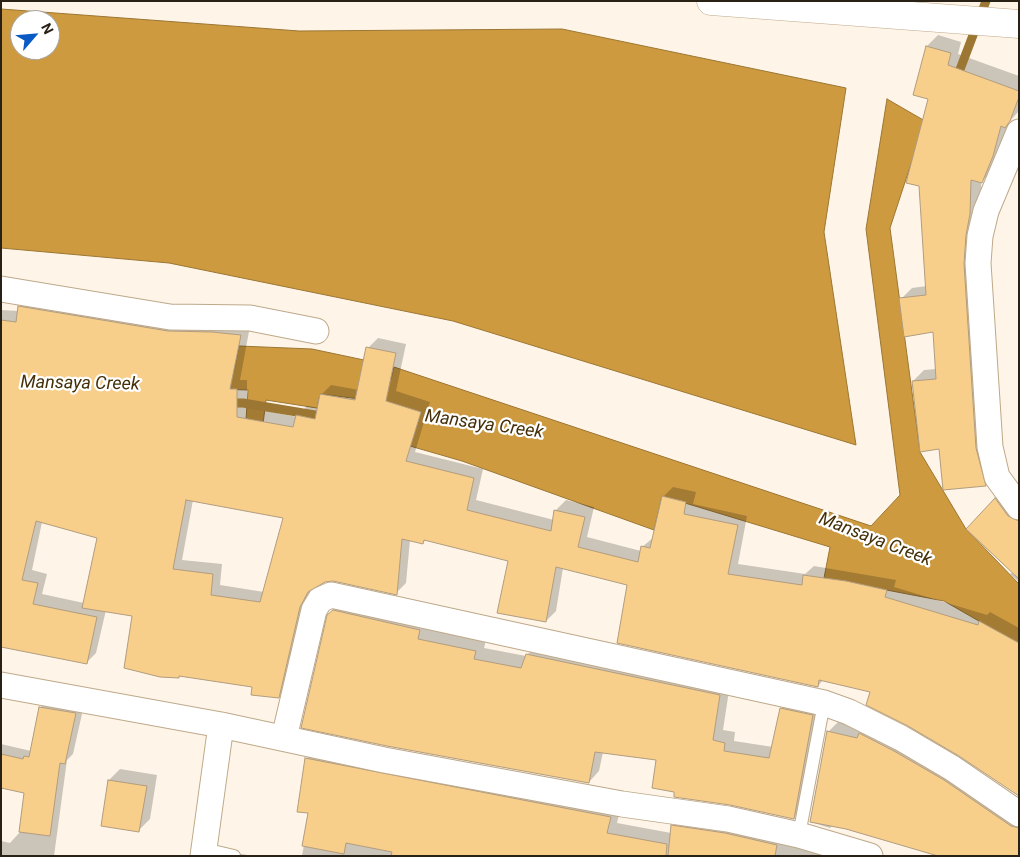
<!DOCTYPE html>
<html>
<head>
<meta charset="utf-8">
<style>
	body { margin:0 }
	#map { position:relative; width:1020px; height:857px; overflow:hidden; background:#fef5e8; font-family:Roboto,sans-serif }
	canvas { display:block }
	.frame { position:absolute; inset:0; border:2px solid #292115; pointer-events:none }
	.north { position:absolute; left:10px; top:10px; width:50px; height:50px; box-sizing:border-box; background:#fff; border:1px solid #a9a6a1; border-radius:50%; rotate:63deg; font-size:14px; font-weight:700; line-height:20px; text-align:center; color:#292115 }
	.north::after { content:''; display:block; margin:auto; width:18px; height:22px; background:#095ac4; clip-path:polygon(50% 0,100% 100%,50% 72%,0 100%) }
</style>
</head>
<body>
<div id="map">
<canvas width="1020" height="857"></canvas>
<div class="frame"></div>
<div class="north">N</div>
</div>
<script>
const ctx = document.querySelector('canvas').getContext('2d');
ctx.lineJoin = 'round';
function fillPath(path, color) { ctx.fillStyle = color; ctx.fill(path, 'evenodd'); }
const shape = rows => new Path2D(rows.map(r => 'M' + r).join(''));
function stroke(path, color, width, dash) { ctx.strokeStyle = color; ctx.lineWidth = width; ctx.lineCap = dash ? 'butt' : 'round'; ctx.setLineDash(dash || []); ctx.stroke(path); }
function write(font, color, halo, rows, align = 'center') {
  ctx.font = font + ' Roboto,sans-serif'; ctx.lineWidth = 4.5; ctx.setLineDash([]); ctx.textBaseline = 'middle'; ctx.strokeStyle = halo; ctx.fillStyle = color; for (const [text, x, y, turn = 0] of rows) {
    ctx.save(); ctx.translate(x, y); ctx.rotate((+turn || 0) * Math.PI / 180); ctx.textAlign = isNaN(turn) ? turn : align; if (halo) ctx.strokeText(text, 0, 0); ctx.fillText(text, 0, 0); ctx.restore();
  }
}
const water = shape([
	[1,9,299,31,562,29,846,88,824,232,856,445,453,321,169,263,1,248,1,9],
	[20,20,50,20,50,50,20,50,20,20],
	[887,99,925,121,890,228,920,452,966,529,1019,584,1019,644,944,601,824,578,830,547,662,496,654,530,462,461,410,446,360,399,320,394,317,408,266,400,263,424,246,420,248,390,217,389,208,365,234,371,239,346,312,349,364,360,361,373,391,379,394,367,871,526,900,495,866,229,887,99]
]);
fillPath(water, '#cd9a40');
stroke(water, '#9c7633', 1);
fillPath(shape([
	[938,35,961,42,958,54,1019,76,1019,111,1009,122,1004,144,993,170,981,182,996,474,985,485,940,448,913,381,924,370,936,369,934,330,901,299,912,288,927,286,929,99,927,46],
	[29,297,250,326,240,380,247,380,247,407,297,417,307,406,318,408,321,395,331,385,359,390,368,348,378,338,406,344,396,391,430,402,415,452,483,469,476,500,554,520,556,510,566,500,594,507,587,537,641,551,642,547,654,537,663,497,673,487,696,492,693,504,747,516,738,564,805,574,814,566,896,580,894,587,987,615,990,612,1019,628,1019,795,871,691,823,680,818,686,628,584,563,568,556,611,546,621,509,560,426,539,423,543,410,540,406,583,396,593,334,580,325,581,314,587,310,596,288,687,278,697,253,686,180,675,178,677,133,615,106,610,96,653,87,662,1,645,1,310,19,311,19,307],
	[193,500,285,517,264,592,220,585,222,564,182,560],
	[42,522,99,537,84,603,42,594,47,574,32,570],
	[1006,488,1019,505,1019,582,1010,574,1013,572,996,499],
	[342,601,486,640,484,648,526,656,538,644,730,684,723,730,735,732,734,741,773,747,781,709,792,698,823,705,804,807,793,818,657,759,603,752,599,771,589,782,331,612],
	[49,699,84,705,73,754,67,760,54,856,1,856,1,841,10,843,20,832,26,793,1,787,1,744,31,751,41,707],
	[838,722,865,728,1019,815,1019,856,833,825,830,828,811,822,828,732],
	[317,748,621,806,617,823,671,833,672,826,682,816,833,856,302,856,310,812,307,758],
	[120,769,157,775,150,819,139,830,109,780],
	[236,853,253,856,233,856]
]), '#0003');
stroke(shape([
	[956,80,986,1],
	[226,403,243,403,327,417]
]), '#9c7633', 9);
const building = shape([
	[926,46,951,53,948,65,1019,91,1019,97,1010,121,1005,128,1001,126,993,156,982,183,971,180,970,214,966,235,964,264,976,448,986,486,943,490,939,449,920,452,912,381,936,379,933,332,904,337,899,298,926,295,919,186,906,183,928,99,913,95,926,46],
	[18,306,168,331,212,332,241,335,230,389,237,389,237,417,293,427,296,415,315,419,320,394,355,400,366,347,396,353,386,401,421,412,406,461,474,478,467,510,551,531,554,510,585,517,578,547,638,562,641,546,650,548,662,496,686,502,684,514,738,525,728,574,802,585,803,575,846,581,887,590,885,597,978,625,979,621,1019,643,1019,796,959,756,908,726,866,705,870,692,819,680,818,687,617,643,627,585,556,567,546,622,497,613,508,561,424,540,423,544,402,539,397,595,333,581,325,582,308,592,300,607,279,698,251,695,252,687,179,676,179,678,160,677,124,668,132,616,82,608,97,538,36,521,22,580,38,583,33,604,97,617,87,664,1,647,1,320,16,322,18,306],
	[186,500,283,518,260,602,211,595,213,574,173,569,186,500],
	[995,498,1008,516,1019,521,1019,579,966,529,995,498],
	[333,610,420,630,418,639,476,651,474,659,521,668,526,654,720,695,713,740,725,743,724,751,769,758,780,708,813,715,794,819,730,805,674,797,674,792,652,788,656,760,595,752,589,783,387,746,301,728,327,615,333,610],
	[39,707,76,713,65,764,60,763,50,836,19,832,24,793,1,788,1,754,23,759,24,756,29,757,39,707],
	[827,731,857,738,859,733,894,751,944,780,1011,826,1019,828,1019,856,938,856,846,829,810,822,827,731],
	[305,758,611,817,607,833,667,844,666,856,391,856,392,852,346,843,344,854,302,846,308,813,297,812,305,758],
	[108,780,147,786,139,832,101,826,108,780],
	[671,825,725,833,777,845,775,856,668,856,671,825]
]);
fillPath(building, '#f8ce8b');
stroke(building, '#b19c7d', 1);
const lane = shape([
	[799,835,824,703],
	[204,849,234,856]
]);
const street = shape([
	[1019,132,986,211,980,236,978,263,990,447,997,477,1019,507],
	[1,289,170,317,250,318,316,331],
	[1,685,221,725,384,760,622,804,728,819,799,835,870,856],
	[284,738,314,610,320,600,331,595,824,703,849,712,901,738,952,768,1019,814],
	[203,856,221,725]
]);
const secondary = shape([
	[711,1,1019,24]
]);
stroke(lane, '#bea98a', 14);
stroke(street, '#bea98a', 27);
stroke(secondary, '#bea98a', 29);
stroke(lane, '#fff', 12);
stroke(street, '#fff', 25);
stroke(secondary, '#fff', 28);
write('italic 18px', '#453009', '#fff', [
	["Mansaya Creek",80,384,1],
	["Mansaya Creek",484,425,8],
	["Mansaya Creek",875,540,21]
]);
</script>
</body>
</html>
